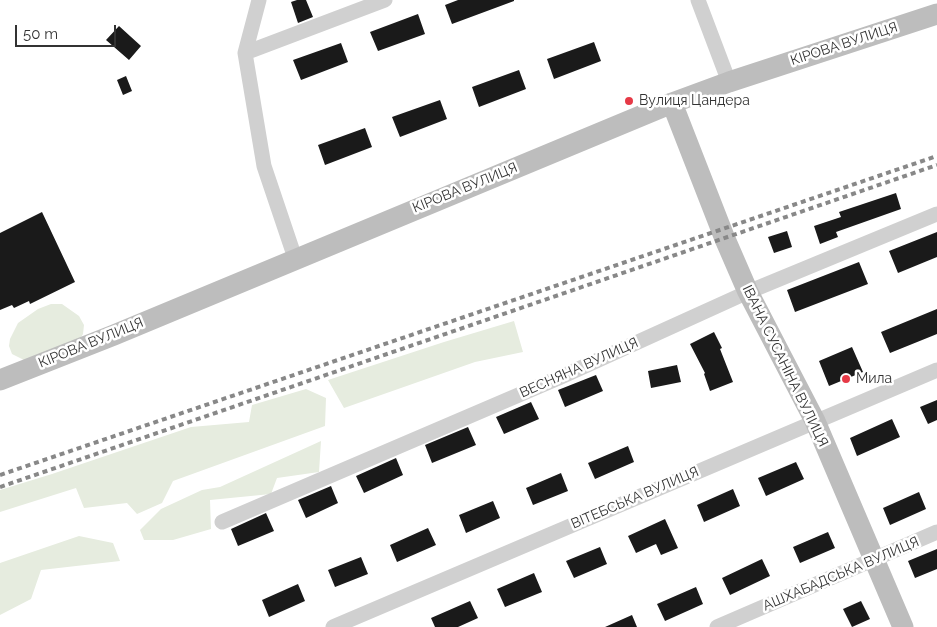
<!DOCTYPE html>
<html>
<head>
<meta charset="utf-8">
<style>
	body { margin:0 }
	#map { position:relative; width:937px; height:627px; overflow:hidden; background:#fff; font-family:Raleway,sans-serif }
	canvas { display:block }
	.scale { position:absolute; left:15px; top:25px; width:101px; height:22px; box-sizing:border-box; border:2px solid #333; border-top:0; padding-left:6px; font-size:15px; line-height:18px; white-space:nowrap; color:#333; -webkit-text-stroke:4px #fff; paint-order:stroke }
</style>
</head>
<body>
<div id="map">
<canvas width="937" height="627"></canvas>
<div class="scale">50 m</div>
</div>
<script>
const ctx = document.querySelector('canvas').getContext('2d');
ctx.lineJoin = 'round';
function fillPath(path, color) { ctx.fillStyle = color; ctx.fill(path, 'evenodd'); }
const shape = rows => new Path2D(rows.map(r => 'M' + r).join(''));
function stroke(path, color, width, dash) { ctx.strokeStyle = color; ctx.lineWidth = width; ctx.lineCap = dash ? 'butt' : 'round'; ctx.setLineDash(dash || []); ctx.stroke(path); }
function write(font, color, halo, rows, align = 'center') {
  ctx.font = font + ' Raleway,sans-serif'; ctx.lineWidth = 5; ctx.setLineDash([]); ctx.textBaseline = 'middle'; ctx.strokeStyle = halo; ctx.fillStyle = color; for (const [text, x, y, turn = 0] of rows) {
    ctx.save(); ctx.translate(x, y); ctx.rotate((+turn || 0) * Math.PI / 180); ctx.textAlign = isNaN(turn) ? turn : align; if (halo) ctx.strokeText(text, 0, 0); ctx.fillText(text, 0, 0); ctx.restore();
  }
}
fillPath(shape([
	[51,304,62,304,79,316,84,325,83,334,80,339,26,361,12,354,9,346,10,339,18,323,38,309],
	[514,321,523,352,475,362,344,408,328,380,444,342],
	[306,389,326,398,325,426,173,481,162,503,137,514,127,503,84,508,76,488,0,512,0,490,52,474,191,427,249,422,252,405],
	[321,441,319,472,277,478,271,494,210,500,211,529,173,540,144,540,140,530,161,509,202,490,220,487],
	[79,536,113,543,120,561,41,570,31,599,0,615,0,563]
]), '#e6ecdf');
fillPath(shape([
	[297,0,306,0,313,17,298,23,291,2],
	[458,0,514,0,514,1,452,24,445,5],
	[418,14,425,34,378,51,370,32],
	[119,26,141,46,129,60,106,40],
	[594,42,601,61,554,79,547,59],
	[341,43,348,62,301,80,293,60],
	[519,70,526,89,479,107,472,87],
	[126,76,132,91,123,95,117,80],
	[440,100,447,119,400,137,392,117],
	[365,128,372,147,325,165,318,145],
	[896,193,901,209,836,232,838,237,820,244,814,226,841,217,839,212],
	[42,212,75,282,30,304,29,301,14,308,12,305,0,310,0,233],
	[787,231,792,247,774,253,768,237],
	[937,232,937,257,898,273,889,251],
	[859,262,868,284,795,312,787,290],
	[937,309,937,334,890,353,881,332],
	[714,332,722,348,720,349,733,382,710,391,704,374,705,373,690,344],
	[852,347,863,372,829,386,819,361],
	[677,365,681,382,651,388,648,371],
	[596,375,603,391,565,407,558,390],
	[937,400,937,420,928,424,920,407],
	[531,402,539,419,504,434,496,417],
	[892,419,900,437,857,456,850,438],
	[468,427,476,445,432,463,425,445],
	[628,446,634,462,595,479,588,463],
	[396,458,403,475,364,493,356,476],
	[796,462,804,479,766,496,758,478],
	[561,473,568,491,533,505,526,488],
	[331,486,338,503,306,518,298,500],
	[733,489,740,506,704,522,697,505],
	[919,492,926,509,890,525,883,508],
	[493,501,500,518,466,533,459,515],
	[266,513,274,531,238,546,231,529],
	[665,519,678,548,661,555,656,544,636,553,628,536],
	[428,528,436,545,397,562,390,545],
	[828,532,835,548,800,563,793,547],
	[600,547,607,564,574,578,566,561],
	[937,549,937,569,915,578,908,561],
	[361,557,368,574,335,587,328,570],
	[762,559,770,576,730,595,722,578],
	[534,573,542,592,505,607,497,589],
	[298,584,305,601,269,617,262,600],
	[696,587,703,604,665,621,657,604],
	[470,601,478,618,458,627,435,627,431,618],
	[861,601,870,619,852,627,843,609],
	[632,615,637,627,605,627]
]), '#1a1a1a');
stroke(shape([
	[259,0,245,53,264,166,295,258],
	[698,0,729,82],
	[245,53,385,0],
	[222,522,563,376,748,292,937,214],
	[333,627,937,370],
	[717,627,937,532]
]), '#d0d0d0', 15);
stroke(shape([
	[672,103,725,239,748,292,815,421,903,627],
	[0,380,114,335,672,103,729,82,937,14]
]), '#bdbdbd', 21);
stroke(shape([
	[0,475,937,156],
	[0,487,937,165]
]), '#888', 4, [5, 4]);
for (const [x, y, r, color] of [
	[629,101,5,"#e63946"],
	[846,379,5,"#e63946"]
]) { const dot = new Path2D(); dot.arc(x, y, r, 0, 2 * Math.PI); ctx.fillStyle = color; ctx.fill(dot); stroke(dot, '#fff', 2); }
write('14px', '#333', '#fff', [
	["КІРОВА ВУЛИЦЯ",844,44,-18],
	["КІРОВА ВУЛИЦЯ",465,188,-22],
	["КІРОВА ВУЛИЦЯ",91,343,-22],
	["ІВАНА СУСАНІНА ВУЛИЦЯ",785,366,64],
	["ВЕСНЯНА ВУЛИЦЯ",579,368,-24],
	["ВІТЕБСЬКА ВУЛИЦЯ",635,498,-23],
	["АШХАБАДСЬКА ВУЛИЦЯ",841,574,-23]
]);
write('14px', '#333', '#fff', [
	["Вулиця Цандера",639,101],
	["Мила",856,379]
], 'left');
</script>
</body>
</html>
